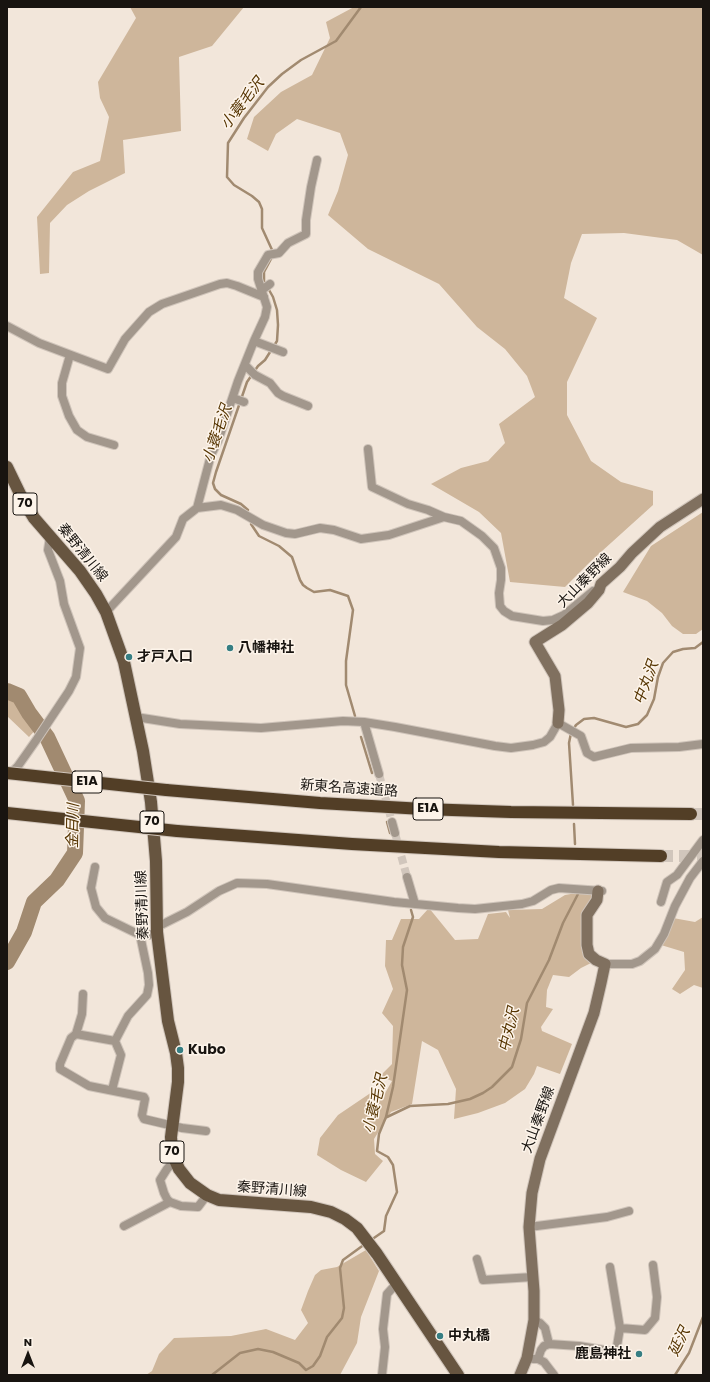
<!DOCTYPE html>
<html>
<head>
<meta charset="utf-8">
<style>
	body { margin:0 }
	#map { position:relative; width:710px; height:1382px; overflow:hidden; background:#f2e6da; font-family:Poppins,sans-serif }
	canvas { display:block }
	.frame { position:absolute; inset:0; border:8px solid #181410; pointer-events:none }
	.north { position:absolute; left:8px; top:1334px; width:40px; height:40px; -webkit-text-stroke:3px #fdf4ea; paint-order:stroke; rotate:0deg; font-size:11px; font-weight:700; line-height:16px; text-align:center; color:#181410 }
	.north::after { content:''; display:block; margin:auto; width:14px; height:18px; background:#181410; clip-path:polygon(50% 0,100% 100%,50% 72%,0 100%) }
</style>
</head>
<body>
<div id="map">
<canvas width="710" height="1382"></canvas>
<div class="frame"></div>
<div class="north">N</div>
</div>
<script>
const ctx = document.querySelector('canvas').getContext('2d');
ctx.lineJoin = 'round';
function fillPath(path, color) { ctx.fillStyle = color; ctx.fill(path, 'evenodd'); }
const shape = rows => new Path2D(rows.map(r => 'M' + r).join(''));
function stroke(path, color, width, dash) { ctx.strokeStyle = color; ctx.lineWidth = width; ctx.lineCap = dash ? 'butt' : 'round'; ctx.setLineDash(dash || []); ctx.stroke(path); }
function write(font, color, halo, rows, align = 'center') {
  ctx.font = font + ' Poppins,"Noto Sans JP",sans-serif'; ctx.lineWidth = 3; ctx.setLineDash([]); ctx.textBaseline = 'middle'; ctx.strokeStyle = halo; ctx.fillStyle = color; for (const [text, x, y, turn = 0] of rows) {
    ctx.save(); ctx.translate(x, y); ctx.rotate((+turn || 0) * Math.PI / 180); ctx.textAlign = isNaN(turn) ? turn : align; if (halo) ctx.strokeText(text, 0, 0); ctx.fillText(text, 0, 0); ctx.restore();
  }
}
fillPath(shape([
	[130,7,244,7,212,46,179,57,181,131,123,140,125,173,89,191,67,205,50,223,49,273,40,274,37,217,73,172,100,161,109,117,100,98,98,82,136,18],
	[354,7,703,7,703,255,677,240,624,233,582,234,571,263,564,298,597,318,567,382,567,415,591,461,621,482,653,491,653,505,591,561,565,587,510,582,501,533,479,512,431,484,461,468,488,461,505,443,499,424,535,397,527,376,505,349,477,327,439,284,368,249,328,215,338,191,348,155,340,133,297,119,276,134,268,151,247,139,254,117,281,92,312,75,330,38,326,22],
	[703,512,703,629,696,634,683,634,672,626,662,613,647,601,623,592,651,546],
	[7,686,38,727,29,737,7,716],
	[582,892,595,894,587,915,595,961,581,968,569,977,553,975,547,990,546,1007,553,1009,541,1027,542,1031,572,1044,560,1074,537,1066,534,1074,525,1089,505,1103,478,1113,454,1119,456,1089,438,1050,422,1041,412,1104,391,1112,374,1139,375,1154,383,1161,366,1182,341,1170,317,1155,320,1138,338,1115,372,1092,384,1095,392,1081,380,1076,392,1064,393,1026,382,1013,393,989,385,966,386,940,392,940,401,919,419,919,429,908,455,940,478,939,488,914,506,912,510,918,508,910,542,909,565,895],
	[703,917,703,988,694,985,680,994,672,989,685,970,684,952,661,945,673,918,695,922],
	[366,1250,379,1271,361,1317,357,1343,340,1375,146,1375,152,1371,159,1354,174,1338,231,1336,266,1329,295,1340,308,1323,301,1310,308,1291,315,1275,321,1270,337,1267]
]), '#ceb69b');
stroke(shape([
	[273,252,262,228,262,209,259,202,252,196,234,185,227,177,228,143,244,118,268,87,282,74,301,60,336,41,361,7],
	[248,510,241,504,221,495,215,489,213,483,216,472,247,382,258,366,265,360,277,341,278,325,277,310,273,297,264,281,264,272,272,257],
	[251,524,259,536,279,546,292,557,300,580,303,585,307,588,314,592,330,590,348,596,353,610,346,661,346,685,355,716],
	[361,737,372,773],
	[573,805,569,743,571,733,576,725,584,719,594,718,626,727,638,724,647,715,654,699,658,677,663,663,673,652,683,649,695,648,703,642],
	[387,822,390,833],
	[574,824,575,844],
	[387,1117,410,1106,448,1104,470,1099,483,1093,492,1087,512,1067,521,1039,527,1003,549,960,563,923,578,894],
	[371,1240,384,1231,386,1216,397,1192,393,1165,388,1157,377,1151,379,1134,386,1117,393,1087,407,990,402,965,403,947,413,917,411,910],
	[212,1375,240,1353,258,1349,273,1352,299,1363,306,1370,313,1366,320,1356,327,1337,342,1318,344,1308,340,1268,343,1260,365,1244],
	[675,1375,689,1353,703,1317]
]), '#a18a70', 2.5);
stroke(shape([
	[7,691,19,696,29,713,47,737,77,801,75,853,57,880,34,902,24,932,7,962]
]), '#a18a70', 16);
stroke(shape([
	[379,774,392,822],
	[395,833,407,877]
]), '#d1c6bc', 8, [8, 4]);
stroke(shape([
	[691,814,703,814],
	[661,856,703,856]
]), '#d1c6bc', 12, [12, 6]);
const street = shape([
	[262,290,270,284],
	[7,326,39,343,108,369,125,339,149,312,162,304,220,284,227,283,237,286,264,297],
	[254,341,283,352],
	[70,355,62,383,62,396,69,416,77,430,87,437,114,445],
	[245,365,255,375,270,383,278,393,283,396,308,406],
	[233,398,244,402],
	[368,449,372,487,408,504,428,510,444,517],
	[197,508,211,455,218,441,238,381,254,341,265,317,267,307,258,279,258,272,268,255,279,253,288,243,306,234,306,220,311,187,317,160],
	[106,612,176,537,183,519,197,508,221,505,237,510,263,525,286,533,295,534,320,528,334,530,361,539,389,535,444,517,461,521,482,536,494,548,501,568,501,580,499,593,500,606,504,611,512,616,543,621,553,620,564,615,593,591],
	[136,717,180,724,261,728,343,721,364,722,395,727,495,746,511,748,533,745,544,742,550,737,558,723,581,736,587,753,594,757,631,748,679,747,703,744],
	[364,722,379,774],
	[9,775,18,766,37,739,69,691,76,677,80,648,64,604,60,581,48,550,50,537],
	[392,822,395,833],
	[95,867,91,888,96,907,105,918,140,935,149,935,157,932],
	[407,877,415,904],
	[661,902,667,882,677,875,703,840],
	[157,927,187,912,219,891,237,883,267,884,394,902,458,908,475,909,522,904,533,901,551,890,559,888,602,891],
	[605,964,632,964,640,961,655,949,664,934,675,906,690,878,703,861],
	[76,1034,82,1014,83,994],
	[115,1041,76,1034,71,1038,60,1064,60,1069,89,1086,144,1097,145,1099,142,1115,144,1119,182,1128,206,1131],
	[115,1041,128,1016,147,995,149,985,148,973,140,935],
	[112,1090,121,1055,115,1041],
	[175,1160,167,1169,160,1180,164,1193,167,1199,170,1202,181,1206,198,1207,207,1195],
	[124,1226,170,1202],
	[529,1227,607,1217,629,1211],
	[477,1259,483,1280,533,1277],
	[534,1320,540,1323,545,1328,549,1344,544,1346,541,1350,538,1359],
	[620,1328,645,1330,655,1318,657,1297,653,1265],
	[549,1344,579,1346,616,1352,620,1328,610,1267],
	[533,1359,538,1359,544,1362,554,1375],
	[382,1375,385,1347,383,1329,387,1294,397,1283]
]);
const secondary = shape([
	[558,723,559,710,555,676,535,642,562,625,588,603,599,590,601,584,620,567,632,553,660,527,703,499],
	[520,1375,527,1358,534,1320,534,1291,529,1227,532,1193,540,1159,594,1013,601,983,605,964,596,960,589,954,587,945,587,915,597,900,598,891]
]);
const primary = shape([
	[7,467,23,500,34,518,80,571,96,594,106,612,124,662,143,751,151,802,156,861,157,932,168,1021,176,1053,178,1068,178,1082,171,1137,172,1153,179,1169,190,1183,207,1195,219,1200,311,1207,331,1212,345,1219,357,1228,377,1254,458,1375]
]);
const highway = shape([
	[166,790,320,803,423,809,511,812,691,814],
	[177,831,352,844,499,852,661,856]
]);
stroke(street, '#cfc4ba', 10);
stroke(secondary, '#cfc4ba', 13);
stroke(primary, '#cfc4ba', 14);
stroke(highway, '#cfc4ba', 14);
stroke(street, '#a2978c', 8);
stroke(secondary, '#80705f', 11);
stroke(primary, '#675540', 12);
stroke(highway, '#523e26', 12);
const highwayBridge = shape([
	[7,773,166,790],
	[7,813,177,831]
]);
stroke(highwayBridge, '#cfc4ba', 14, []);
stroke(highwayBridge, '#523e26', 12);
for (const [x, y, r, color] of [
	[230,648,4,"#367e83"],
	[129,657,4,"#367e83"],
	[180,1050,4,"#367e83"],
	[440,1336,4,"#367e83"],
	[639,1354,4,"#367e83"]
]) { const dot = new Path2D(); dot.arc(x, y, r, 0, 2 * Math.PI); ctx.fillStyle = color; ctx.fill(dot); stroke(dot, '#fdf4ea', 1.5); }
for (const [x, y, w] of [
	[25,504,24],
	[87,782,30],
	[428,809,30],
	[152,822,24],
	[172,1152,24]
]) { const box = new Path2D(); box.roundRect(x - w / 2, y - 11, w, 22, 3); ctx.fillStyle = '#fdf4ea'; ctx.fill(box); stroke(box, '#181410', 1); }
write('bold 13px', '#181410', null, [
	["70",25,504],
	["E1A",87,782],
	["E1A",428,809],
	["70",152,822],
	["70",172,1152]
]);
write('14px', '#181410', '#fdf4ea', [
	["秦野清川線",82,553,51],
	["大山秦野線",585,581,-45],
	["新東名高速道路",349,789,4],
	["秦野清川線",143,905,-92],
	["大山秦野線",539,1120,-70],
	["秦野清川線",272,1190,4]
]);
write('bold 14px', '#181410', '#fdf4ea', [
	["八幡神社",238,648],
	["才戸入口",137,657],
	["Kubo",188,1050],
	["中丸橋",448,1336],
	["鹿島神社",631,1354,"right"]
], 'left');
write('italic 15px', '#563502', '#fdf4ea', [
	["小蓑毛沢",243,104,-52],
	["小蓑毛沢",218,434,-71],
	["中丸沢",647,683,-70],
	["金目川",74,826,-89],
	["中丸沢",510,1030,-77],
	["小蓑毛沢",376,1104,-76],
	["延沢",680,1342,-64]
]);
</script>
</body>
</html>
